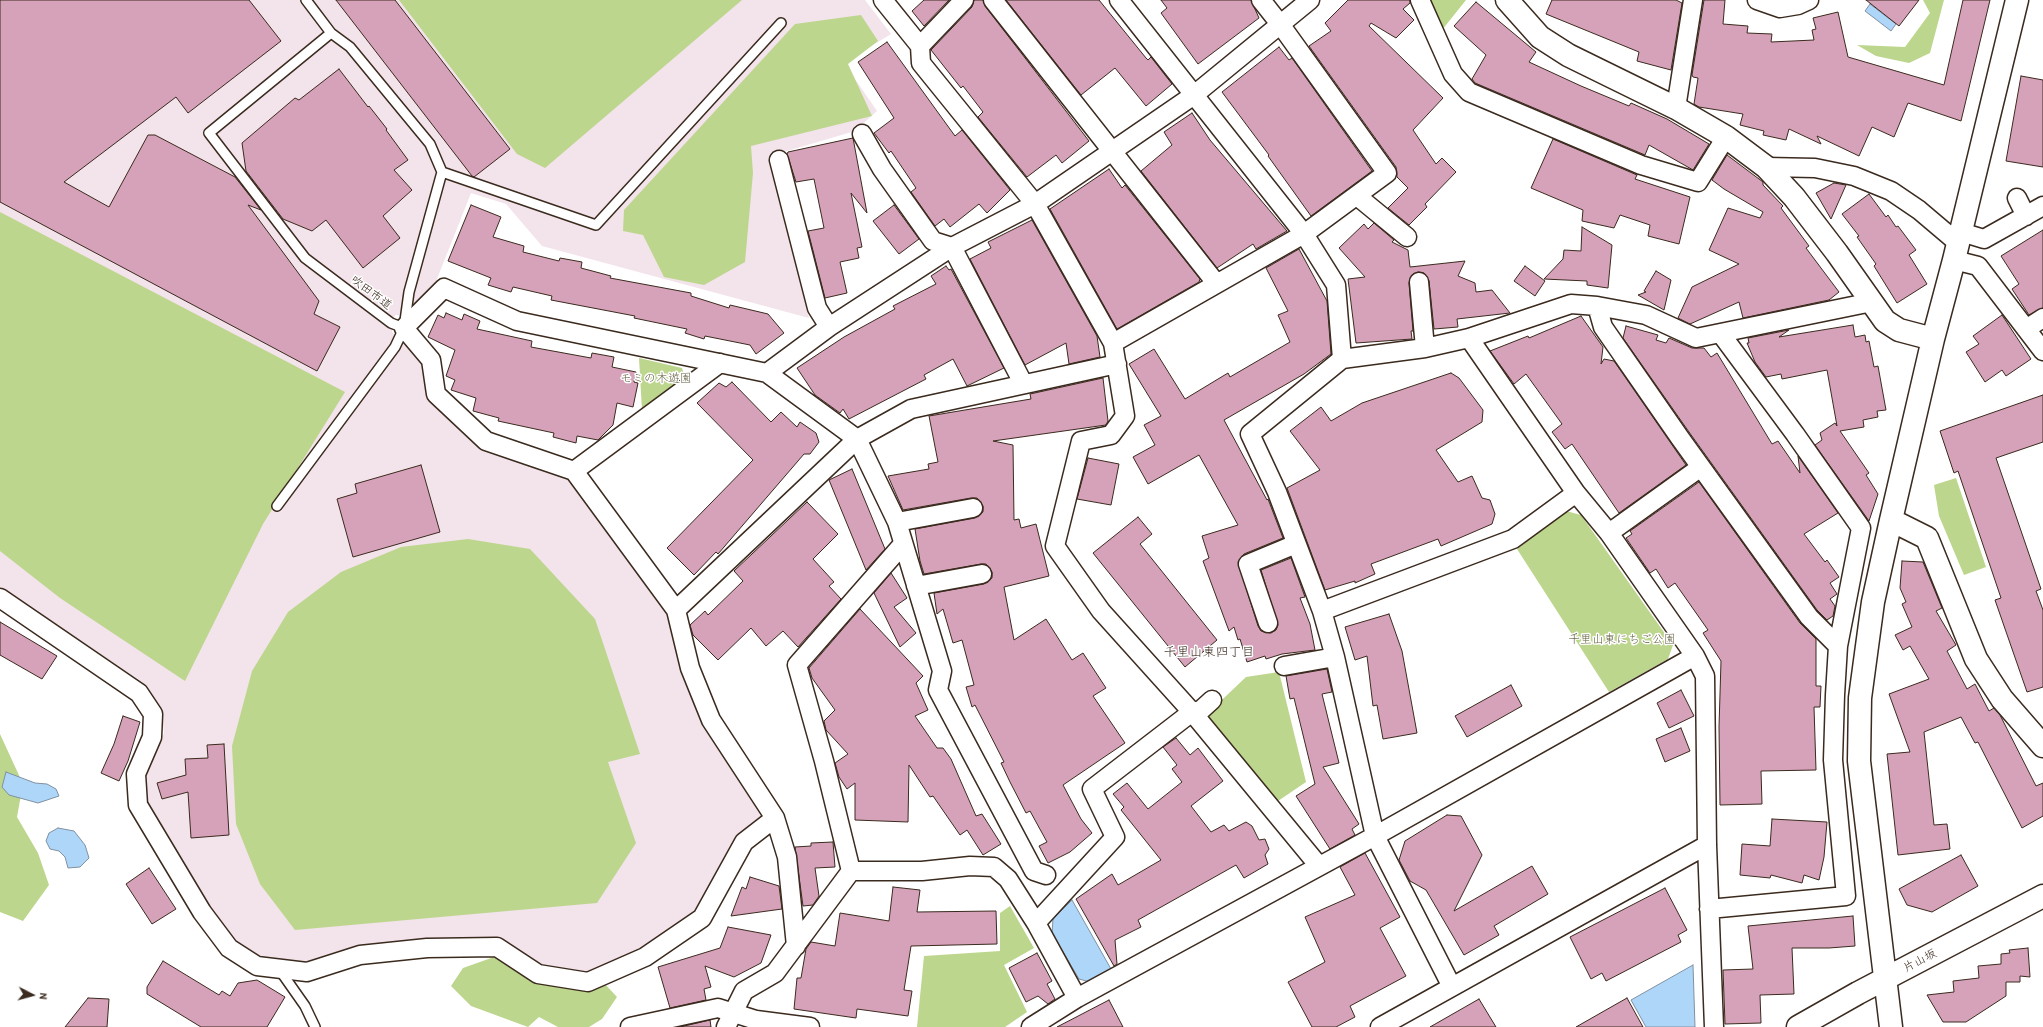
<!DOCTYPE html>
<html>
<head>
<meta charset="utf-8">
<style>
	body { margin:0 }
	#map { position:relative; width:2043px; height:1027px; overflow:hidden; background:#fff; font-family:"Patrick Hand",sans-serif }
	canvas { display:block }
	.north { position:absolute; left:12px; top:975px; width:40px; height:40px; -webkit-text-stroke:3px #fff; paint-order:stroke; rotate:96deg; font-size:11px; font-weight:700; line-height:16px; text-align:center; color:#3b2a1e }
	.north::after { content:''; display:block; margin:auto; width:14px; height:18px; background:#3b2a1e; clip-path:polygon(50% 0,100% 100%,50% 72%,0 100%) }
</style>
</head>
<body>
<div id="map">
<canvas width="2043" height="1027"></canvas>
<div class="north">N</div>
</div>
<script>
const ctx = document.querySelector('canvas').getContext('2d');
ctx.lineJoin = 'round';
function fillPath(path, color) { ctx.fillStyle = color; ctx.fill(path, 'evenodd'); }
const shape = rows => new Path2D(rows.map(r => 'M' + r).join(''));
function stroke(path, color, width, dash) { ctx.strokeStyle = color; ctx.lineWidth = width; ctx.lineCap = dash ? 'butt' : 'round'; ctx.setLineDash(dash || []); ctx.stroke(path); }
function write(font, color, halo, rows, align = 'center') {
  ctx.font = font + ' "Patrick Hand","Klee One",sans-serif'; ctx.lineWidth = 3; ctx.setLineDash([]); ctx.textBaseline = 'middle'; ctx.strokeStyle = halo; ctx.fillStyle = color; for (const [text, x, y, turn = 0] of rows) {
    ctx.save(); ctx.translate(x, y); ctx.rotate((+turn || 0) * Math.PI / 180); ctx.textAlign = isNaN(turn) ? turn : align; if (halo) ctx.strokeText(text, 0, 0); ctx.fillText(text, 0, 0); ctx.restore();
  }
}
fillPath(shape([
	[0,0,865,0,891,34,844,63,877,111,855,131,770,156,809,318,542,246,506,204,471,193,431,294,406,315,395,315,392,332,423,362,428,398,484,452,568,478,675,627,722,750,735,774,765,810,696,912,640,952,586,977,542,966,498,941,307,966,261,959,237,944,191,884,147,806,143,780,164,733,161,707,142,682,0,587]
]), '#f3e3ea');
fillPath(shape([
	[399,0,742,0,545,168,517,154],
	[1428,0,1466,0,1442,30],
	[1923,0,1944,0,1930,53,1909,63,1876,56,1857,45,1905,47,1930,13],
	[861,15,878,41,848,64,872,116,751,146,753,173,745,262,704,285,664,277,643,235,623,231,624,210,795,24],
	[0,212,345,392,263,524,185,681,60,598,0,551],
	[639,358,682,368,685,378,642,410],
	[1956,478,1986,567,1964,575,1939,516,1934,485],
	[1566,511,1581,515,1673,645,1668,659,1609,692,1517,549],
	[468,539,530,549,595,619,640,754,608,762,636,843,597,903,295,930,260,884,236,824,232,746,252,671,288,612,341,572,401,547],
	[1279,672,1306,782,1278,801,1206,715,1246,677],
	[0,734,23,784,17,817,38,853,49,885,23,921,0,912],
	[1010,906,1034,948,1004,965,1027,1012,1005,1027,917,1027,924,956,1000,951,1000,913],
	[494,957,536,981,603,982,617,997,602,1019,589,1027,558,1027,539,1017,528,1027,471,1006,451,986,463,968]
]), '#bdd68d');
const water = shape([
	[1870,4,1896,24,1891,31,1865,11,1870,4],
	[6,772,35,783,47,784,56,789,59,796,38,803,9,795,2,787,6,772],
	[58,828,74,831,85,845,89,858,80,867,68,868,65,857,59,851,50,849,46,841,49,833,58,828],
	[1072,900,1111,969,1090,982,1079,979,1052,933,1053,919,1072,900],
	[1693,965,1695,1027,1646,1027,1631,1000,1693,965]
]);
fillPath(water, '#aed6f9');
stroke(water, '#8091a1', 1);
const building = shape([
	[0,0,249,0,281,41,188,113,176,97,64,182,109,207,148,135,155,135,235,177,261,210,248,205,319,301,314,314,340,327,317,371,0,202,0,0],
	[336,0,395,0,510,149,474,177,472,176,336,0],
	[924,0,949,0,924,26,912,11,924,0],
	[974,0,983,0,985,6,1089,141,1062,163,1056,155,1027,177,978,117,983,112,963,86,961,88,931,50,972,7,974,0],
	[1006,0,1099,0,1146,58,1148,60,1151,57,1172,84,1146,106,1115,68,1081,95,1006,0],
	[1161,0,1251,0,1259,18,1198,64,1161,13,1167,8,1161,0],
	[1348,0,1410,0,1410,3,1403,9,1414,20,1396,38,1371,23,1369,26,1443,98,1413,130,1436,164,1442,158,1456,172,1425,204,1427,207,1409,225,1388,208,1408,188,1397,177,1396,167,1309,46,1331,31,1325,23,1348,0],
	[1552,0,1676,0,1682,3,1671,70,1637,61,1639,52,1546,14,1552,0],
	[1704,0,1725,0,1723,24,1748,26,1747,33,1772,34,1771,42,1814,40,1812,30,1816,29,1813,18,1838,12,1848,57,1944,85,1963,0,1990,0,1961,121,1908,103,1894,137,1872,127,1859,156,1817,136,1821,144,1789,129,1786,140,1763,135,1764,131,1740,125,1743,114,1699,107,1694,104,1698,78,1693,77,1692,75,1704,0],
	[1866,0,1919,0,1899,26,1866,0],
	[1476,2,1536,52,1529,62,1581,86,1629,106,1631,103,1667,119,1709,144,1693,170,1649,145,1645,155,1475,83,1472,79,1486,55,1454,26,1476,2],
	[887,42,955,136,962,130,1010,190,987,213,979,204,950,227,944,219,935,226,911,192,916,188,891,151,889,153,874,133,894,118,858,62,887,42],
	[1279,47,1289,60,1292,58,1372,171,1311,216,1268,156,1269,155,1222,92,1279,47],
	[339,69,368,107,369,106,387,129,386,130,408,160,394,170,412,190,383,216,400,238,363,268,326,220,312,231,283,219,246,171,242,143,295,98,299,100,339,69],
	[2021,76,2043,80,2043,167,2006,161,2021,76],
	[1192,113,1210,140,1287,231,1256,249,1253,244,1217,268,1141,171,1172,145,1164,132,1192,113],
	[853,138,867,213,851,193,862,247,857,248,859,258,840,262,847,293,825,298,808,231,824,228,814,179,796,182,787,154,788,152,853,138],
	[1553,139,1637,175,1635,179,1690,197,1679,244,1648,236,1650,225,1620,215,1614,228,1582,221,1583,210,1531,188,1553,139],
	[1727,155,1763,182,1763,185,1783,206,1781,208,1809,246,1806,248,1839,292,1829,300,1743,318,1739,302,1690,324,1678,318,1692,287,1739,264,1709,250,1728,208,1760,218,1763,212,1724,189,1712,180,1727,155],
	[1109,169,1122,188,1125,185,1200,279,1199,282,1117,329,1050,209,1109,169],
	[1834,183,1846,185,1831,219,1816,193,1834,183],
	[1869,194,1886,217,1888,215,1896,227,1898,226,1916,250,1909,255,1927,284,1897,303,1874,266,1876,264,1857,237,1859,236,1842,214,1869,194],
	[471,205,501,217,493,237,524,246,523,252,559,261,560,258,582,262,581,268,611,276,610,278,691,293,691,296,729,308,730,305,768,314,784,333,756,354,750,345,705,336,704,339,685,333,687,329,634,318,635,316,551,300,552,296,513,287,511,292,488,285,491,278,448,261,471,205],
	[894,205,919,239,899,254,873,221,894,205],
	[1032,220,1097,336,1100,357,1069,364,1066,343,1025,365,970,259,991,248,988,242,1032,220],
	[1374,223,1394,240,1392,242,1408,250,1410,267,1465,261,1458,276,1475,283,1476,292,1492,290,1510,313,1457,319,1458,327,1434,329,1429,281,1424,273,1418,272,1413,274,1409,283,1413,331,1411,331,1412,339,1356,343,1348,279,1365,277,1339,248,1364,224,1368,229,1374,223],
	[1582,227,1612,245,1608,288,1587,285,1587,281,1544,279,1563,259,1564,250,1581,251,1582,227],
	[2043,230,2043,308,2029,315,2012,289,2019,284,2001,256,2043,230],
	[1299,249,1327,301,1331,354,1304,374,1224,420,1267,500,1268,499,1283,538,1244,554,1238,562,1258,626,1261,631,1271,633,1276,630,1278,625,1261,570,1291,558,1305,597,1300,598,1310,624,1315,650,1282,654,1266,659,1265,656,1247,662,1240,639,1238,640,1234,627,1229,631,1203,561,1209,558,1202,536,1238,525,1199,455,1148,484,1133,457,1155,445,1144,425,1161,416,1129,364,1154,349,1185,399,1228,373,1230,377,1290,342,1278,315,1288,311,1266,268,1299,249],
	[946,266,949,270,951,269,1004,368,967,386,953,359,924,375,926,379,849,419,843,409,840,413,815,395,797,368,844,337,895,309,893,306,936,284,931,276,946,266],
	[1525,266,1545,281,1535,296,1514,281,1525,266],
	[1656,271,1671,280,1664,310,1638,295,1646,292,1644,291,1656,271],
	[446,313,462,320,464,314,480,321,477,329,532,341,531,347,591,358,592,353,614,357,612,367,636,372,634,382,638,383,633,407,617,403,613,425,598,440,577,436,576,443,553,437,554,433,498,421,499,418,473,411,476,398,451,390,455,380,446,376,455,350,428,337,438,315,444,318,446,313],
	[2002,315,2031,359,2006,376,2002,370,1985,382,1966,352,1979,344,1973,336,2002,315],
	[1581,316,1603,347,1601,364,1604,359,1614,361,1686,465,1619,513,1572,444,1565,449,1552,432,1562,424,1526,374,1514,384,1490,351,1528,336,1529,338,1581,316],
	[1853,325,1855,337,1865,335,1866,342,1869,341,1874,367,1878,366,1886,410,1877,411,1878,417,1863,420,1864,427,1840,431,1869,473,1866,475,1878,494,1869,521,1815,445,1822,440,1820,433,1835,423,1837,426,1827,370,1782,379,1781,374,1766,377,1755,362,1747,343,1749,343,1748,338,1789,330,1779,337,1853,325],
	[1626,326,1658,335,1656,340,1666,343,1669,338,1692,348,1704,348,1711,357,1717,353,1772,444,1778,441,1800,473,1798,456,1838,513,1804,534,1825,562,1827,560,1839,577,1830,583,1837,594,1830,599,1835,606,1833,616,1827,620,1817,610,1689,432,1623,338,1626,326],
	[1451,373,1459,378,1483,410,1482,422,1436,450,1458,482,1472,476,1482,498,1490,500,1495,514,1492,524,1441,546,1438,539,1371,564,1375,574,1355,583,1355,581,1325,590,1287,488,1320,470,1290,431,1321,407,1331,421,1362,403,1451,373],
	[1103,378,1108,421,1106,425,993,441,1013,445,1014,520,1019,519,1021,528,1036,524,1049,576,1004,587,1014,640,1046,619,1072,660,1083,653,1106,688,1093,696,1125,743,1063,785,1081,819,1092,833,1070,852,1048,863,1039,846,1047,842,1030,811,1026,813,1010,782,1001,763,1004,762,975,705,972,707,966,687,974,685,962,640,953,643,943,609,937,614,934,593,984,584,992,578,992,572,986,564,981,564,924,574,920,561,915,529,975,518,983,512,983,506,977,498,971,498,903,510,888,476,929,469,928,464,938,462,929,416,1031,399,1030,394,1103,378],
	[732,382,771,422,781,412,797,427,800,422,816,433,819,442,810,454,804,454,718,554,716,552,694,575,667,548,753,460,697,403,719,383,726,387,732,382],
	[2043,395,2043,442,1996,458,2041,589,2036,591,2043,610,2043,687,2027,692,1995,600,2001,598,1958,471,1954,473,1940,431,2043,395],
	[1088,458,1119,464,1111,505,1077,499,1088,458],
	[421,465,440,532,353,557,337,499,357,493,355,484,421,465],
	[852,469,885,549,866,570,829,480,852,469],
	[1699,482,1800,623,1816,639,1816,686,1821,686,1820,707,1814,707,1816,770,1761,771,1762,804,1720,805,1719,727,1721,661,1703,633,1708,630,1675,583,1668,588,1656,569,1650,573,1626,538,1632,534,1630,531,1699,482],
	[807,502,838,534,813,559,834,582,829,586,841,599,798,647,783,631,766,646,751,628,718,660,693,635,690,625,705,611,708,615,743,581,734,571,807,502],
	[1138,517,1152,534,1140,544,1217,640,1185,667,1093,553,1138,517],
	[1902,561,1923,562,1942,608,1936,611,1956,645,1947,651,1967,689,1975,684,1989,711,1994,708,2000,715,2036,786,2043,783,2043,816,2022,828,1978,742,1975,743,1961,717,1924,732,1934,825,1947,824,1950,849,1898,855,1887,754,1910,752,1889,694,1929,679,1910,646,1903,650,1895,635,1912,627,1902,604,1906,602,1900,588,1902,561],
	[891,573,907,598,894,607,916,633,900,647,874,593,891,573],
	[860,609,923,676,916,683,928,710,915,716,937,748,943,748,951,759,976,816,982,814,1001,844,983,855,967,830,960,835,933,796,930,797,909,765,908,822,855,820,855,783,847,789,839,777,835,763,848,754,826,730,824,721,835,710,812,678,809,668,860,609],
	[1389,614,1402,651,1417,733,1383,739,1377,705,1373,706,1367,656,1355,660,1345,627,1389,614],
	[0,622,57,656,42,679,0,655,0,622],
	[1327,669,1332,692,1322,694,1339,763,1323,767,1359,824,1352,829,1355,835,1330,849,1296,796,1315,784,1294,698,1290,699,1286,676,1327,669],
	[1511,685,1522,706,1467,737,1455,716,1511,685],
	[1681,690,1694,716,1669,728,1657,703,1681,690],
	[123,716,140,722,128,761,119,781,101,773,114,744,123,716],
	[1681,728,1690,751,1665,762,1656,739,1681,728],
	[1176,738,1190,755,1198,748,1223,781,1191,806,1211,832,1224,825,1229,831,1246,822,1252,826,1259,840,1265,839,1269,849,1265,855,1268,864,1244,878,1236,865,1138,920,1141,927,1115,940,1117,964,1114,966,1076,899,1112,874,1118,885,1161,860,1121,810,1124,807,1113,794,1127,783,1148,809,1182,782,1172,769,1177,765,1163,747,1176,738],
	[224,744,229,835,191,838,188,792,162,799,157,783,186,775,185,759,208,758,207,745,224,744],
	[1447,815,1461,816,1482,855,1454,911,1532,866,1548,894,1494,926,1499,935,1464,955,1426,890,1410,881,1399,860,1405,841,1447,815],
	[1772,819,1827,822,1824,857,1819,880,1804,875,1802,883,1771,875,1770,878,1740,875,1742,844,1770,846,1772,819],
	[833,842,835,867,815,868,819,896,813,905,803,906,795,847,811,846,811,843,833,842],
	[1365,853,1400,917,1380,928,1406,976,1350,1006,1355,1017,1336,1027,1312,1027,1288,982,1325,962,1305,917,1355,895,1340,867,1365,853],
	[1961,855,1978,886,1932,912,1907,905,1899,889,1961,855],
	[149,868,176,909,152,924,126,884,149,868],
	[750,877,779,886,782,909,731,916,742,887,746,889,750,877],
	[893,887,920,890,917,912,996,911,997,944,911,946,904,990,912,991,908,1016,857,1009,856,1018,794,1009,797,978,801,978,806,949,811,942,835,946,840,913,889,921,893,887],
	[1665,888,1687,930,1678,935,1681,942,1606,981,1602,973,1591,979,1570,937,1665,888],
	[1853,916,1855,946,1829,948,1792,948,1794,994,1760,995,1761,1023,1725,1024,1723,970,1753,969,1748,926,1853,916],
	[728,927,771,935,761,963,734,977,705,966,711,987,704,989,706,1000,670,1008,658,967,720,948,728,927],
	[2028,948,2030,977,2020,976,2020,982,2006,982,2006,996,1966,1022,1943,1022,1927,995,1954,992,1953,981,1979,978,1978,966,2001,964,2001,954,2010,953,2009,950,2028,948],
	[1037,953,1052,981,1047,984,1055,999,1048,1004,1038,996,1026,1002,1009,968,1037,953],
	[163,961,219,995,222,991,230,996,238,983,257,980,285,997,267,1027,201,1027,147,994,147,987,163,961],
	[88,998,109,999,107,1027,65,1027,88,998],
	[1627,998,1643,1027,1576,1027,1627,998],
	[1479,999,1496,1027,1430,1027,1479,999],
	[1109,1000,1123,1027,1057,1027,1109,1000],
	[710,1020,711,1027,680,1027,710,1020]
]);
fillPath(building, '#d6a2ba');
stroke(building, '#3b2a1e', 1);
const lane = shape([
	[306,0,331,33,209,133,305,258,391,323,404,328],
	[442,172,596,225,781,23],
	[277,506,395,347,404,328,409,292,442,172,430,144,350,47,331,33],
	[279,969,305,1006,315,1027]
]);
const street = shape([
	[883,0,920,46,921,63,1035,204,1113,343,1125,416,1111,435,1081,441,1055,546,1101,611,1192,712,1319,866],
	[993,0,1216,283],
	[1119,0,1304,234,1336,285,1342,359,1250,434,1277,492,1322,611,1335,657,1375,836,1452,987],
	[1420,0,1453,74,1469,92,1641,165,1698,182,1726,137],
	[1757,0,1780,8,1798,5,1809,0],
	[920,46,964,0],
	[1676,108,1693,0],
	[862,134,882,169,933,241,952,247,1023,383],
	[779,160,817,308,829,327],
	[1766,167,1815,168,1854,176,1891,191,1919,210,1958,243],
	[1357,196,1407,237],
	[2017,198,2026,216],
	[1961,232,1984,239,2043,206],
	[1954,260,1978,266,2043,351],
	[1419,282,1425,348],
	[1597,306,1603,327,1680,438,1809,617,1838,646],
	[2026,329,2043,318],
	[1469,338,1576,493,1609,533,1695,656,1705,676,1707,845,1714,1027],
	[1113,343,1304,234,1387,173,1280,24,1261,0],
	[1342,359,1425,348,1469,338,1571,304,1597,306,1646,315,1696,338,1872,302],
	[767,373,829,327,952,247,1035,204,1194,95,1310,0],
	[574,471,720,363],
	[897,522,973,508],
	[1609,533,1701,467],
	[916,586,982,574],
	[0,598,139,693,153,714,152,737,136,774,138,805,202,912,229,948,257,966,307,972,360,955,427,948,497,947,538,974,588,982,645,957,702,918,744,842,775,818],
	[676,610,857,439,911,409,1117,364],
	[1322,611,1513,539,1576,493],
	[1268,623,1248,564,1296,544],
	[1284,666,1335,657],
	[851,871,824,761,797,665,903,544],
	[851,871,922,871,970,866,994,867,1008,879,1036,923,1077,998],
	[1709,909,1846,896,1833,760,1835,695,1838,646,1861,528,1795,434,1721,334],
	[1036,923,1115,837,1092,789,1192,712,1201,710,1212,700],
	[796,946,787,857,775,818,711,720,690,668,676,610,574,471,486,441,436,394,431,360,404,328,444,288,517,321,767,373,857,439,897,522,942,671,938,690,1034,871,1046,875],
	[630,1027,718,1008,756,1020,810,1027],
	[726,1027,744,991,775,973,851,871],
	[1031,1027,1077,998,1375,836,1695,656],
	[1380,1027,1707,845]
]);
const secondary = shape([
	[1507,0,1540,37,1568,55,1676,108,1726,137,1766,167,1794,197,1837,253,1885,321,1899,330,1933,339],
	[1891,520,1927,538,1976,659,2002,699,2043,746],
	[1798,1027,1858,993,2043,896],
	[1891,1027,1859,761,1860,698,1873,602,1891,520,1933,339,1954,260,2017,0]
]);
stroke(lane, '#3b2a1e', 12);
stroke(street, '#3b2a1e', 21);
stroke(secondary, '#3b2a1e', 25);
stroke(lane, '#fff', 9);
stroke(street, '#fff', 18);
stroke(secondary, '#fff', 22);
write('12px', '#3b2a1e', '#fff', [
	["吹田市道",371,293,37],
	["片山坂",1920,961,-28]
]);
write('12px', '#625e3f', '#fff', [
	["モミの木遊園",656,379],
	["千里山東にちご公園",1622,640]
]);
write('13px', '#3b2a1e', '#fff', [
	["千里山東四丁目",1209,653]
]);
</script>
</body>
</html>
